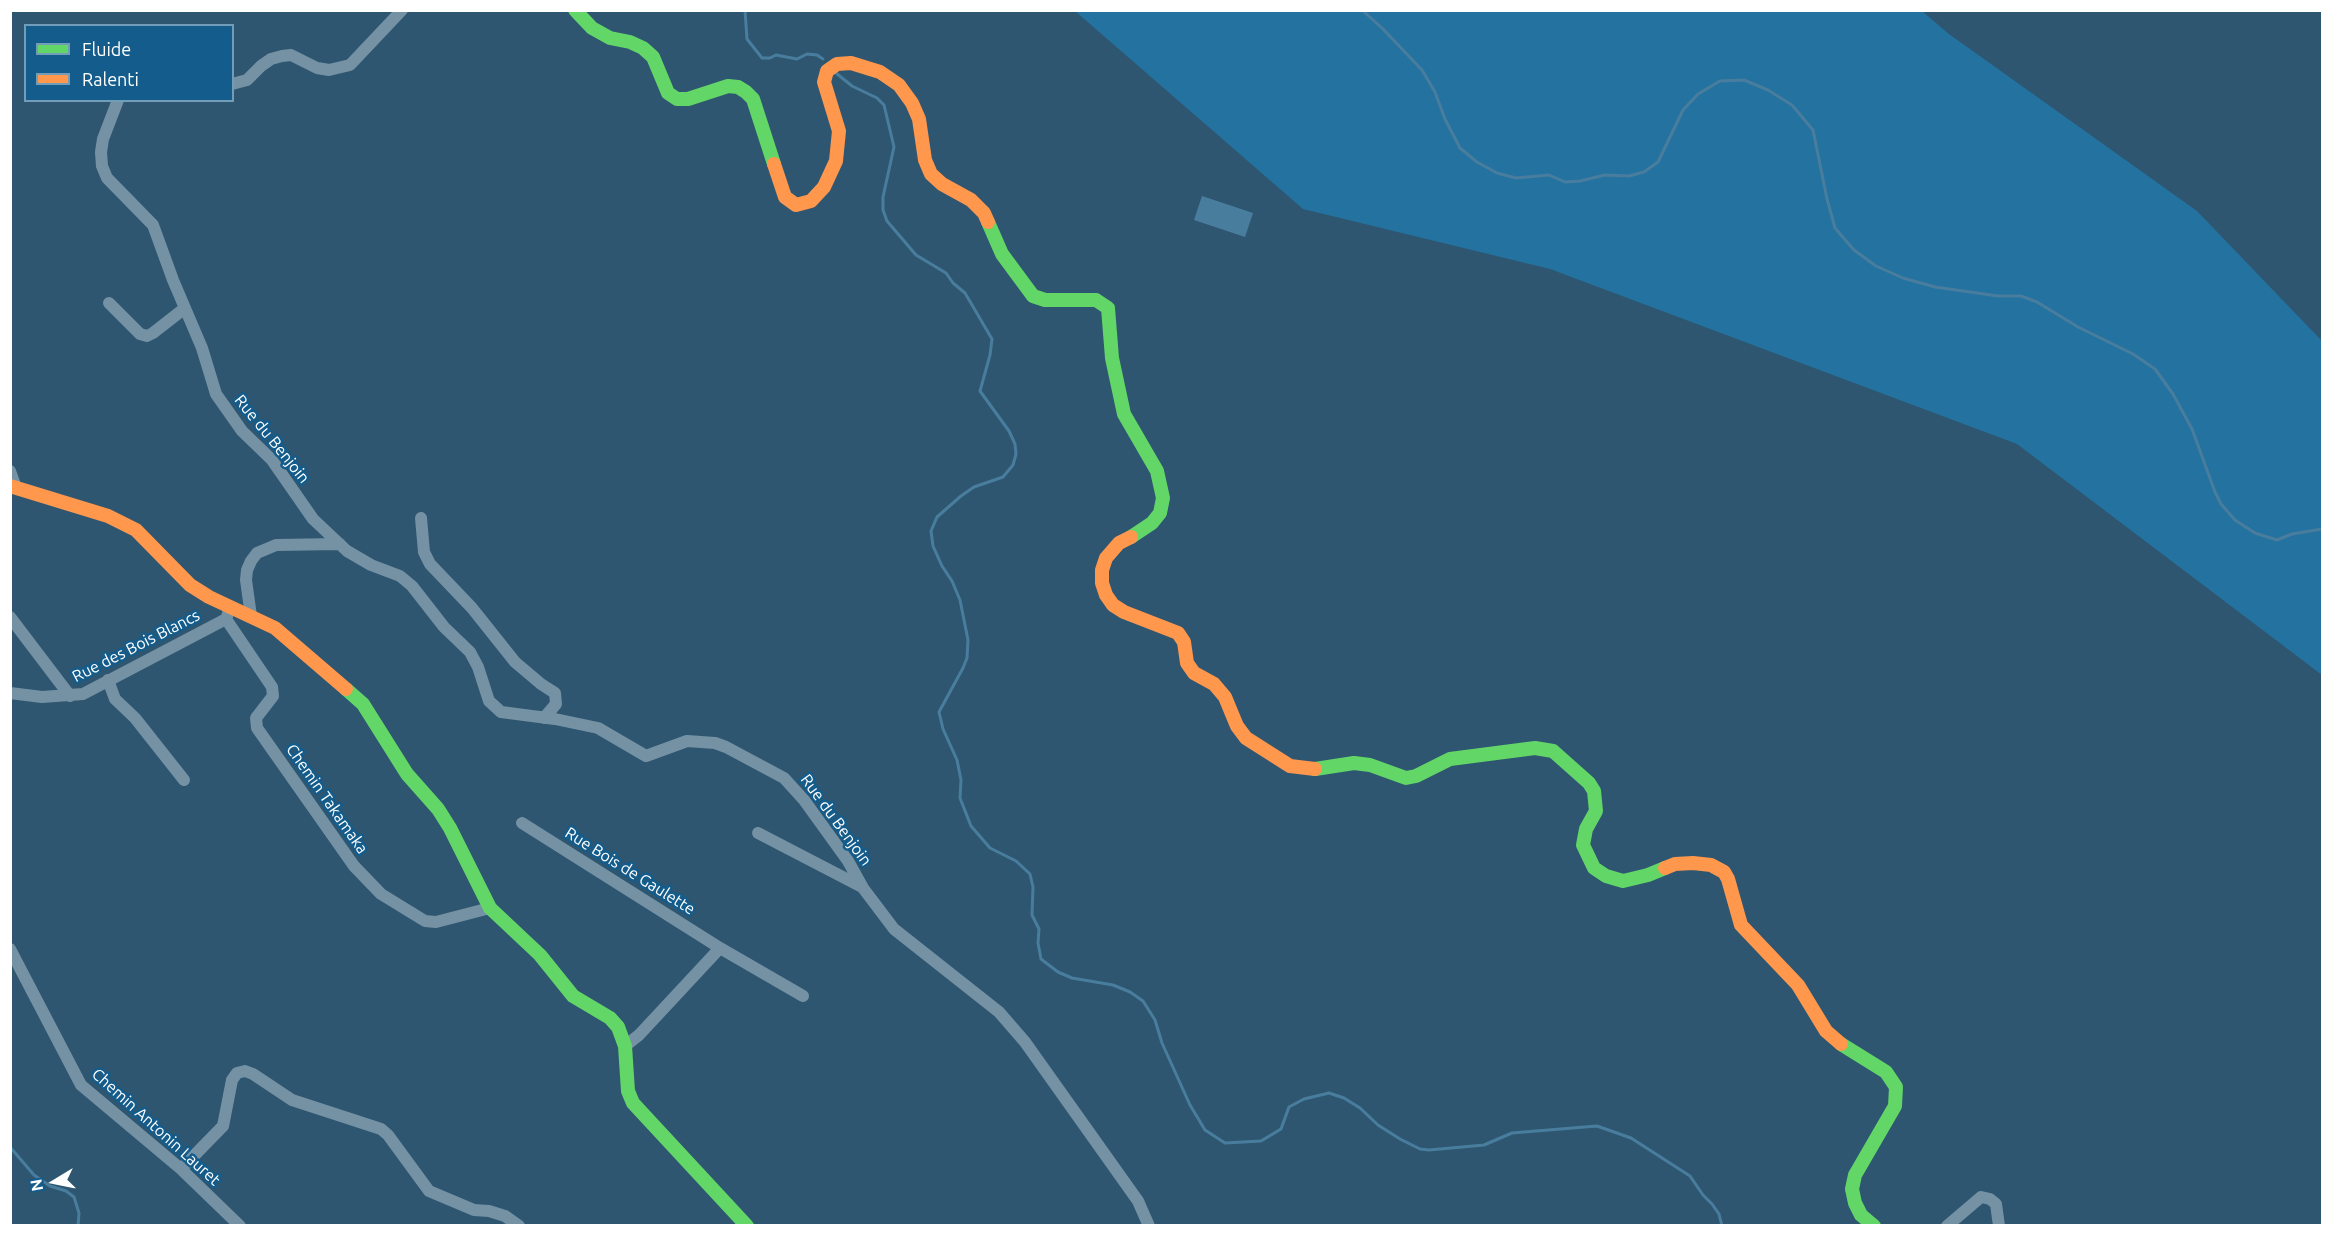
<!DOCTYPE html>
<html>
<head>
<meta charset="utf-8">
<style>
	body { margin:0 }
	#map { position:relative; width:2333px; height:1236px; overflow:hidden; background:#2e5670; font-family:Ubuntu,sans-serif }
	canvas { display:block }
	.frame { position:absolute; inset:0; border:12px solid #fff; pointer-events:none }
	.legend { position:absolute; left:24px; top:24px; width:210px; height:78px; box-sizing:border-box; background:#135c8b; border:2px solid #719db9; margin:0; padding:8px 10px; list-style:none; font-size:18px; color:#fff }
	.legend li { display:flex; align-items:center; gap:12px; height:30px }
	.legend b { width:30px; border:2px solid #719db9 }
	.north { position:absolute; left:24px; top:1152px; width:60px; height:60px; -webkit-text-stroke:4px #135c8b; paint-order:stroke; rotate:260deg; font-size:16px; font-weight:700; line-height:24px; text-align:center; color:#fff }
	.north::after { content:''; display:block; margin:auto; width:21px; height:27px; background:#fff; clip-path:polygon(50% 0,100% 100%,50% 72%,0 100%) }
</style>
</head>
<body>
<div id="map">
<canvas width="2333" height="1236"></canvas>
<div class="frame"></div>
<ul class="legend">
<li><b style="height:8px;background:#63d668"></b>Fluide</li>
<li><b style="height:8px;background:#ff974d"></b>Ralenti</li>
</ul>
<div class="north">N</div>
</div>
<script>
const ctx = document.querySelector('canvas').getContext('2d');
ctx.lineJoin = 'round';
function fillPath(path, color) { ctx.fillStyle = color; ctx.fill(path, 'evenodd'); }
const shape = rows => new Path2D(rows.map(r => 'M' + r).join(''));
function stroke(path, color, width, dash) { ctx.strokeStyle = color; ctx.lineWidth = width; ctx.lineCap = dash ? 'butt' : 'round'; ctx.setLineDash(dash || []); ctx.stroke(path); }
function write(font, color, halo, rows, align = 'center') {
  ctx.font = font + ' Ubuntu,sans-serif'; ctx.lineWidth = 5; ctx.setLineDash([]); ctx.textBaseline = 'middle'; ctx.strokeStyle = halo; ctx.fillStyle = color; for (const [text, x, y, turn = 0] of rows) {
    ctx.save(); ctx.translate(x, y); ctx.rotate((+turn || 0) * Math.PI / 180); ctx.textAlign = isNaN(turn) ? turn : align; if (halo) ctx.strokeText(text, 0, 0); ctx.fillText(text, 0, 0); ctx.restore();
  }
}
fillPath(shape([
	[1075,11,1922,11,1949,34,2197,211,2322,341,2322,675,2017,444,1550,269,1303,209]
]), '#2472a0');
fillPath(shape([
	[1202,196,1253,213,1245,237,1194,220]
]), '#497d9e');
stroke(shape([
	[745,10,747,39,762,58,770,58,776,55,797,59,807,54,817,55,823,59],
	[1362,10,1382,28,1422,70,1435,92,1445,119,1460,148,1477,162,1497,173,1516,178,1549,175,1565,182,1580,181,1605,175,1629,176,1644,172,1658,162,1683,110,1698,94,1720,81,1744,80,1768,90,1792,105,1813,130,1827,199,1835,228,1854,250,1876,266,1903,278,1935,287,1998,296,2021,296,2037,302,2078,327,2133,354,2155,369,2173,394,2192,429,2215,492,2221,504,2235,520,2255,533,2277,540,2292,534,2322,529],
	[836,73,852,86,877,98,884,105,894,147,883,197,883,210,887,221,916,255,946,273,953,283,965,293,992,339,990,355,980,391,1009,431,1015,444,1016,454,1013,465,1003,477,974,487,961,496,937,517,931,531,933,546,942,566,952,581,960,600,968,640,967,658,963,668,939,712,943,729,957,760,961,780,960,798,971,826,990,848,1016,861,1030,874,1033,887,1032,915,1039,929,1038,943,1041,959,1058,972,1072,978,1113,985,1130,992,1143,1001,1155,1020,1162,1043,1190,1105,1205,1130,1225,1143,1261,1141,1281,1129,1289,1107,1304,1099,1329,1093,1344,1098,1360,1108,1378,1125,1400,1139,1420,1149,1429,1150,1484,1145,1512,1133,1597,1126,1631,1138,1690,1176,1703,1195,1712,1204,1719,1214,1722,1226],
	[10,1147,34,1175,50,1186,66,1191,74,1197,79,1213,78,1226]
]), '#497d9e', 3);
stroke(shape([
	[232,84,247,80,261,66,271,59,282,56,291,55,317,68,329,70,350,65,402,10],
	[118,100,103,139,101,152,102,166,107,178,153,225,173,280,202,348,216,394,242,431,272,460,313,519,347,551,371,565,400,576,412,586,444,627,470,652,478,667,489,701,501,712,555,719,598,728,646,756,687,741,715,743,726,747,784,778,804,800,848,861,863,888,894,929,999,1012,1025,1042,1138,1201,1149,1226],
	[109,303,140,334,147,336,153,333,185,308],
	[10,471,16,488],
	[421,518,424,552,430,564,472,608,515,662,541,684,555,693,556,704,544,718],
	[251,616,246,580,247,570,251,561,257,553,276,545,340,544],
	[10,617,70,696],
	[226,619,272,687,273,696,256,718,257,728,354,866,381,894,425,921,436,922,490,908],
	[108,680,115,699,135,718,184,780],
	[10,693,42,697,83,694,226,619,229,611],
	[522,823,720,948,803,996],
	[758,833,862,887],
	[10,949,81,1085,181,1169,240,1226],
	[625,1046,639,1035,720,948],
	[181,1169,223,1126,232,1080,237,1073,245,1071,253,1074,292,1100,381,1129,388,1135,429,1191,474,1210,489,1211,505,1216,519,1226],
	[1947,1226,1981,1197,1990,1199,1996,1204,1999,1226]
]), '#7592a4', 12);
stroke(shape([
	[575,10,592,28,610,38,630,42,643,48,653,57,668,93,677,99,688,99,728,86,738,87,746,92,753,99,774,164],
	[988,222,1002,254,1033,296,1045,300,1096,300,1108,308,1112,358,1124,414,1157,471,1163,498,1160,513,1152,523,1131,537],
	[346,689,363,704,407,774,438,809,450,828,490,908,540,955,573,996,610,1018,618,1027,625,1046,628,1091,633,1103,747,1226],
	[1315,769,1354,763,1370,765,1406,778,1416,776,1450,759,1535,748,1553,751,1589,783,1594,791,1596,811,1586,829,1583,845,1594,868,1606,876,1623,881,1648,875,1665,868],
	[1841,1044,1886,1072,1896,1087,1895,1106,1855,1175,1852,1189,1855,1203,1861,1215,1874,1226]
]), '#63d668', 14);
stroke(shape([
	[774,164,785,197,796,205,811,201,824,187,836,161,839,131,824,82,827,71,837,64,851,63,880,72,899,85,912,103,919,119,925,160,931,174,942,184,971,200,984,213,988,222],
	[10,486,108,516,136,530,190,585,209,597,275,628,346,689],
	[1131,537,1119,543,1106,558,1102,570,1102,583,1106,595,1113,605,1124,612,1178,633,1184,642,1187,663,1194,673,1214,684,1225,697,1237,726,1246,738,1290,766,1315,769],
	[1665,868,1675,864,1693,863,1711,865,1724,872,1728,879,1741,925,1798,985,1826,1031,1841,1044]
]), '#ff974d', 14);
write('16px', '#fff', '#135c8b', [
	["Rue du Benjoin",272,439,51],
	["Rue des Bois Blancs",136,646,-27],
	["Chemin Takamaka",327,799,55],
	["Rue du Benjoin",836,820,54],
	["Rue Bois de Gaulette",630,871,32],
	["Chemin Antonin Lauret",156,1127,42]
]);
</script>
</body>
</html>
